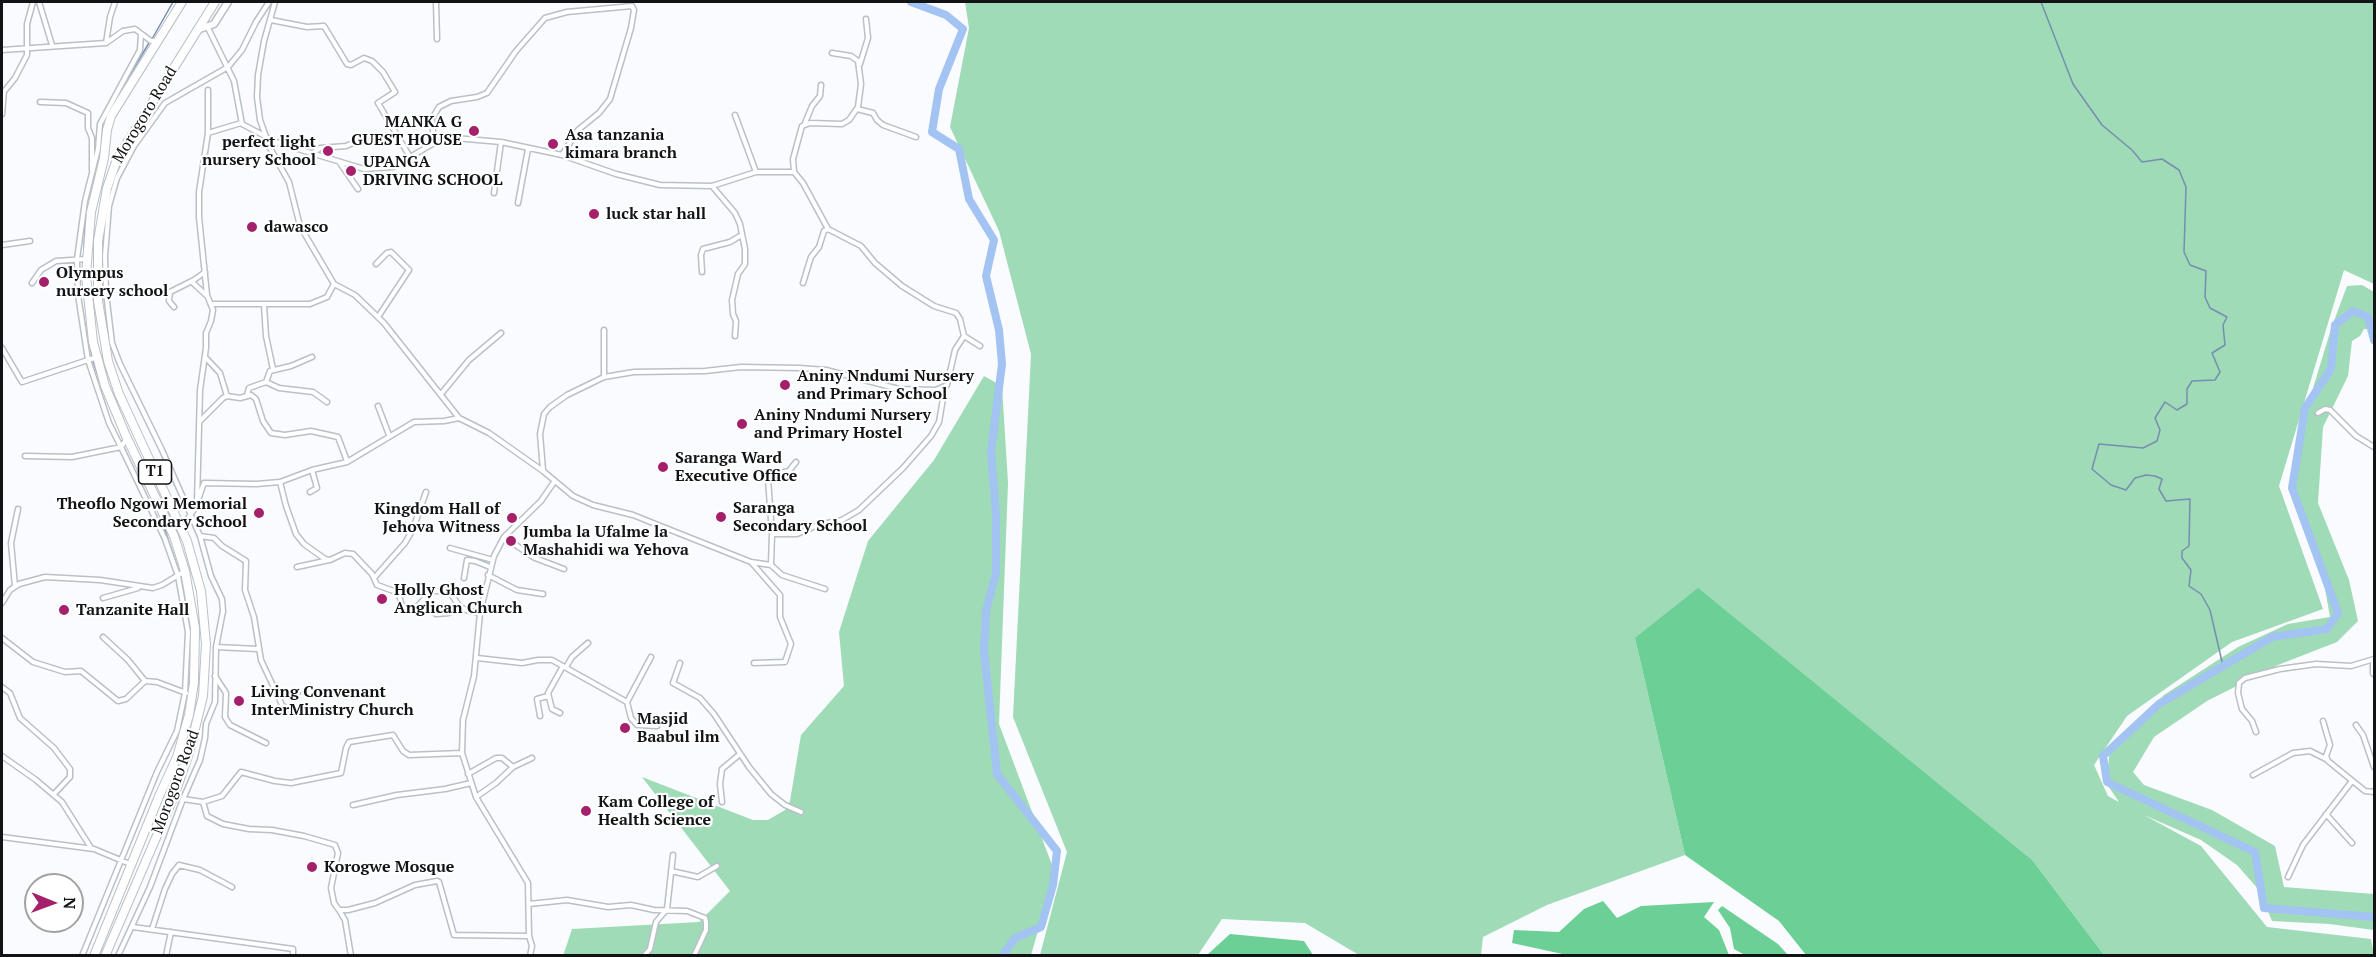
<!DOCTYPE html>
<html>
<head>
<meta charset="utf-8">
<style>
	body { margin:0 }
	#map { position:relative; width:2376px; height:957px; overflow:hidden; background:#f9fbfe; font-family:"PT Serif",serif }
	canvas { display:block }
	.frame { position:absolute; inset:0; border:3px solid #111315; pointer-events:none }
	.north { position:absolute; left:24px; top:873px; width:60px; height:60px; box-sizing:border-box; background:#fff; border:2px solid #a0a1a1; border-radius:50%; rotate:91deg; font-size:16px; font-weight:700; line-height:24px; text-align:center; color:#111315 }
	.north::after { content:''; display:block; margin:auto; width:21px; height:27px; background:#a5206b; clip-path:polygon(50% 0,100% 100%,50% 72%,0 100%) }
</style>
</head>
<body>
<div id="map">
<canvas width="2376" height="957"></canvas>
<div class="frame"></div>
<div class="north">N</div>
</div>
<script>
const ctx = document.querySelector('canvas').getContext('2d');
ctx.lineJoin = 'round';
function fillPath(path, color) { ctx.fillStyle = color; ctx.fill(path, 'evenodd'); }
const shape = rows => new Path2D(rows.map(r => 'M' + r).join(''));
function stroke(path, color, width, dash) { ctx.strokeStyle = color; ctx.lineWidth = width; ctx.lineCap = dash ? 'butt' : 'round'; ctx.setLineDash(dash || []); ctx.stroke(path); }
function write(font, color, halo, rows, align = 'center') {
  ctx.font = font + ' "PT Serif",serif'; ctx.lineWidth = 4.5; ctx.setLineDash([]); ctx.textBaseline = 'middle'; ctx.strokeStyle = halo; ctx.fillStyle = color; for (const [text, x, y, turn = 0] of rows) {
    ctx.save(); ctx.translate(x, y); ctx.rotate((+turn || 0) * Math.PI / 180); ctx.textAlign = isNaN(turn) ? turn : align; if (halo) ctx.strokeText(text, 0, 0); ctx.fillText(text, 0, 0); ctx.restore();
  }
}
fillPath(shape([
	[965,2,2374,2,2374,284,2344,270,2279,486,2323,609,2232,642,2127,716,2094,765,2108,796,2119,802,2106,783,2110,750,2164,695,2238,647,2288,624,2330,617,2321,566,2302,524,2291,483,2296,444,2331,329,2347,286,2362,285,2374,292,2374,343,2369,329,2364,329,2360,336,2352,341,2348,376,2323,427,2318,503,2349,580,2358,621,2337,642,2278,665,2207,701,2154,737,2133,772,2144,785,2212,810,2275,846,2284,887,2374,894,2374,930,2329,924,2272,921,2259,890,2237,865,2201,840,2144,815,2201,846,2267,927,2371,939,2374,955,2104,955,2033,861,1635,638,1685,855,1547,905,1483,937,1481,955,1359,955,1305,923,1222,919,1198,955,1040,955,1067,852,1013,717,1031,354,999,231,950,127,969,28],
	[984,376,1002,386,1008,483,999,724,1055,873,1031,955,563,956,572,929,699,922,730,891,642,777,753,820,768,820,785,810,790,801,801,735,844,686,839,632,868,541,934,460]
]), '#9fdbb6');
fillPath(shape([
	[1698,588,2033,861,2104,955,1806,955,1779,921,1685,855,1635,638],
	[1603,901,1617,918,1641,906,1714,902,1704,917,1719,930,1729,955,1567,955,1512,943,1514,930,1559,932,1584,909],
	[1722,906,1778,944,1788,955,1745,955,1734,949,1730,928,1718,910],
	[1230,934,1304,941,1313,955,1207,955]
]), '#6bcf96');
stroke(shape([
	[2041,2,2073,84,2102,125,2132,150,2142,162,2162,159,2179,170,2186,187,2184,252,2190,265,2206,271,2205,297,2210,308,2227,317,2223,325,2225,345,2212,353,2220,372,2215,380,2192,381,2187,389,2187,404,2177,410,2165,402,2155,418,2160,430,2157,441,2143,448,2099,444,2092,469,2111,485,2126,490,2135,478,2146,475,2155,476,2162,479,2159,489,2166,501,2190,499,2189,546,2182,551,2182,558,2191,570,2189,586,2201,594,2210,610,2223,666],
	[152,39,173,2],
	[119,93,149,43],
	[104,128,107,115],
	[83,270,85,225,97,171],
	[83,284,89,338],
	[90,346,92,356],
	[93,361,100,382],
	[105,395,118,426],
	[161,518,184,587]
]), '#778eb0', 1.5);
stroke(shape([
	[911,2,946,15,963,29,939,89,932,132,959,149,969,199,994,240,986,276,999,330,1002,364,991,452,996,515,996,573,986,611,984,651,997,774,1057,851,1053,885,1041,927,1015,938,1002,956],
	[2374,340,2368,317,2353,311,2335,325,2331,369,2305,408,2292,488,2338,613,2327,629,2272,637,2159,704,2103,756,2107,782,2255,852,2264,908,2374,917]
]), '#a3c3f2', 8);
const street = shape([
	[39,2,52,45],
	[275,2,264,41,258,75,257,97,260,120,270,148,289,182,300,226,334,284,355,295,384,323,459,418,489,433,543,471,573,496,593,505,633,515,751,562,771,565],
	[436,2,437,39],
	[271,20,307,27,324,26,347,64,351,65,364,58,372,61,383,72,395,92,378,103,410,157],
	[208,28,234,81,242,124,278,143,364,169,393,167,434,143,455,138,501,142,562,155,616,174,660,185,712,186,756,172,794,172],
	[106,43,110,17,115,2],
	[2,50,106,43,123,31,135,29,151,41,156,41],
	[832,53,851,56,858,61,861,84,858,107,849,120,842,124,810,123,802,126,793,159,794,172,803,183,828,229,861,246,875,263,902,286,934,306,956,313,960,319,964,336,980,346],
	[860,64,868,38,866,19],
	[2,94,15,78,27,55,27,24,33,2],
	[40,102,66,103,88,113,88,128,92,138,92,170],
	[857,109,873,113,877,120,883,125,916,137],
	[2,114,4,91],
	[735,115,756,172],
	[805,123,812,106,820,96,821,85],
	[208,133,241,123],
	[434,143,432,119,439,107,451,101,477,97,487,93,516,51,545,18,567,12,632,6,634,10,631,28,610,99,599,113,578,130,562,155],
	[313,153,320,148,346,146,367,137],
	[340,163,358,189],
	[712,186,735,213,740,224,745,249,745,264,738,274,732,300,733,314,736,321,735,336],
	[494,193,501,142],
	[518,203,528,149],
	[2,245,30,241],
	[376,264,387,253,391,252,409,270,378,317],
	[702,272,701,255,703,249,730,242,740,236],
	[192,282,206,295],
	[32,283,41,270,56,261,86,259],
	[803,283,811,257,819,247,824,231,828,229],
	[211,304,310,304,327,297,334,284],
	[264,305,266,336,273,369],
	[174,307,169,301,170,292,194,280,205,272],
	[604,330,604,377],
	[2,348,22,382,97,357],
	[205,357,220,373,227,396],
	[266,382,270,371,291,366,312,357],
	[441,394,469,360,501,333],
	[247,395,249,388,266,382,279,388,313,392,327,402],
	[378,406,389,435],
	[2318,413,2325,409,2330,410,2356,436,2374,447],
	[200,421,223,398,227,396,240,398,251,395,256,399,263,421,271,433,285,435,311,431,338,437,347,461],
	[126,440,121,447,109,423,88,360,78,295,77,259,85,201,98,149,100,124,140,50,141,34],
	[25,456,72,457,121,447,165,539,178,576,188,632,185,693,177,731,157,772,82,956],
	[796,462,789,471,771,475,768,479,772,534,771,565,782,575,825,589],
	[543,470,540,434,544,414,550,407,567,395,604,377,634,372,705,371,741,367,799,368,826,370,899,389,936,390,947,385,955,350,964,336],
	[280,482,286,506,296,534,304,544,325,559,330,560,345,553,353,554,372,574,377,585,399,593,401,604,409,611,415,609,431,591,443,591,451,594,460,607,466,610,480,613],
	[310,492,317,488,312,470],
	[197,502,200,390,206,348,206,333,211,321,213,310,207,295,199,217,199,192,208,133,208,90],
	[182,527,195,508,204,483,256,484,280,482,312,470,347,462,414,422,444,421,459,418],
	[772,534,797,534,818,525,842,520,859,510,903,468,931,436,939,422,945,387],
	[200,536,214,538,222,546,246,561,245,590,254,617,261,660,282,705,287,709,296,709],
	[504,537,535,558,564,569],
	[450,548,493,560],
	[752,563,780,595,780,617,791,644,785,662,754,663],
	[297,567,329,560],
	[488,575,517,590,543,594],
	[374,578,405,543,413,529,426,492],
	[464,578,467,560,475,561,490,567],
	[15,586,11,543,18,509],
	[103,598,138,588],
	[2,603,10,590,19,584,45,577,100,580,153,588,162,585,185,571],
	[436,614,449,613,458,605],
	[103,637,128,660,145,681],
	[2,638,33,662,65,672,81,671,118,701,126,699,145,681,157,682,186,693],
	[216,647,258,649],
	[477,658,522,663,538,660,552,660,627,702,631,718,637,725,657,726],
	[680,663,673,683,700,698,714,714,749,767,771,794,785,805,801,812],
	[566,667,572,657,588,643],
	[215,676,226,693,225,717,230,725,266,743],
	[2,687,10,693,20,718,54,748,70,769,70,777,54,794],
	[278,697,298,692],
	[627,702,651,657],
	[560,713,552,709,548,693,563,666],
	[540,716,537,699,548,696],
	[2323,721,2330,745,2326,756,2328,761,2365,791,2374,792],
	[2356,725,2363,735,2374,767],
	[2256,732,2252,721,2242,709,2238,693,2239,683,2245,678,2280,669,2316,664,2351,666,2374,659],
	[2,756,36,780,62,802,91,848],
	[468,774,496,758,502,758,513,767,532,758],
	[2253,775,2293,753,2310,751,2326,759],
	[476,797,496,783,513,767],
	[183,799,203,802,207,816,223,824,249,829,272,830,304,836,335,845,338,853,331,888,334,903,339,910,348,910,375,903,415,885,437,881,439,882,454,935,529,936],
	[203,802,222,796,241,772,275,781,291,783,341,773,346,748,349,742,393,735,403,751,409,755,462,753],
	[722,802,720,784,722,769,740,754],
	[353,805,397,795,445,789,471,783],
	[2326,814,2352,843],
	[2,837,94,849,130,864],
	[671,871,698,877,717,866],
	[2288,877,2303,845,2352,781],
	[529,904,567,900,608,907,631,905,654,910,687,911,705,918,706,922,706,930,694,956],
	[339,910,345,920,351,956],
	[133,927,293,949,293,956],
	[152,929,165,889,172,874,179,865,200,870,232,887],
	[118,956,150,887,183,799,200,760,205,738,206,724,215,702,216,647,223,611,222,599,211,576,200,536,162,450,120,364,112,343,106,293,105,256,109,206,117,178,134,146,165,103,228,67,242,50,256,22,269,2],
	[166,956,171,932],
	[530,956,532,946,529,936,528,883,476,797,462,753,463,720,474,676,480,613,494,556,504,537,541,501,554,482],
	[644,956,650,949,656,922,667,909,673,855]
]);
const secondary = shape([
	[197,30,214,24,228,2],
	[2374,664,2374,673]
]);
const highway = shape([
	[94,956,160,794,177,757,189,715,194,683,195,628,185,571,174,536,126,436,105,386,93,342,86,275,91,212,104,158,107,130,111,116,182,2],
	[105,956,174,796,189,753,203,696,206,644,201,591,187,541,119,394,108,361,98,301,98,241,107,188,117,159,215,2]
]);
stroke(street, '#b9c0c7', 7);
stroke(secondary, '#b9c0c7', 9);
stroke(highway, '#b9c0c7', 10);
stroke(street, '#fff', 4);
stroke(secondary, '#fff', 6);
stroke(highway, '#fff', 8);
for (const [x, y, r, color] of [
	[474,131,6,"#a5206b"],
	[553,144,6,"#a5206b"],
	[328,151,6,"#a5206b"],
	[351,171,6,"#a5206b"],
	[594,214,6,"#a5206b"],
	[252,227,6,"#a5206b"],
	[44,282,6,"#a5206b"],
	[785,385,6,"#a5206b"],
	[742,424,6,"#a5206b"],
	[663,467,6,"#a5206b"],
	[259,513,6,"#a5206b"],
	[721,517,6,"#a5206b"],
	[512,518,6,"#a5206b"],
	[511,541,6,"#a5206b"],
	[382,599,6,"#a5206b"],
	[64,610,6,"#a5206b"],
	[239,701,6,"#a5206b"],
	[625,728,6,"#a5206b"],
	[586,811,6,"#a5206b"],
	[312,867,6,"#a5206b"]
]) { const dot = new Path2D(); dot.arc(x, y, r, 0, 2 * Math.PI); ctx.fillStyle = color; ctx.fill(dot); stroke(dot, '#fff', 2); }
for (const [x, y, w] of [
	[155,472,33]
]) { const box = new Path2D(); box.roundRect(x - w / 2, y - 12, w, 24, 4.5); ctx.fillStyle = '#fff'; ctx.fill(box); stroke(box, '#111315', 1.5); }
write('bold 15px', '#111315', null, [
	["T1",155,472]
]);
write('16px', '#111315', '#fff', [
	["Morogoro Road",145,115,-59],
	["Morogoro Road",176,782,-70]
]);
write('bold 16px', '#111315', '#fff', [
	["MANKA G",462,122,"right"],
	["GUEST HOUSE",462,140,"right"],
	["Asa tanzania",565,135],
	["kimara branch",565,153],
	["perfect light",316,142,"right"],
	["nursery School",316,160,"right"],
	["UPANGA",363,162],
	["DRIVING SCHOOL",363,180],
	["luck star hall",606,214],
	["dawasco",264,227],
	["Olympus",56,273],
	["nursery school",56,291],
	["Aniny Nndumi Nursery",797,376],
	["and Primary School",797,394],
	["Aniny Nndumi Nursery",754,415],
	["and Primary Hostel",754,433],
	["Saranga Ward",675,458],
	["Executive Office",675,476],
	["Theoflo Ngowi Memorial",247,504,"right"],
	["Secondary School",247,522,"right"],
	["Saranga",733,508],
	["Secondary School",733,526],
	["Kingdom Hall of",500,509,"right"],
	["Jehova Witness",500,527,"right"],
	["Jumba la Ufalme la",523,532],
	["Mashahidi wa Yehova",523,550],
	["Holly Ghost",394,590],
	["Anglican Church",394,608],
	["Tanzanite Hall",76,610],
	["Living Convenant",251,692],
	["InterMinistry Church",251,710],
	["Masjid",637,719],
	["Baabul ilm",637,737],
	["Kam College of",598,802],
	["Health Science",598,820],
	["Korogwe Mosque",324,867]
], 'left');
</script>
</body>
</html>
